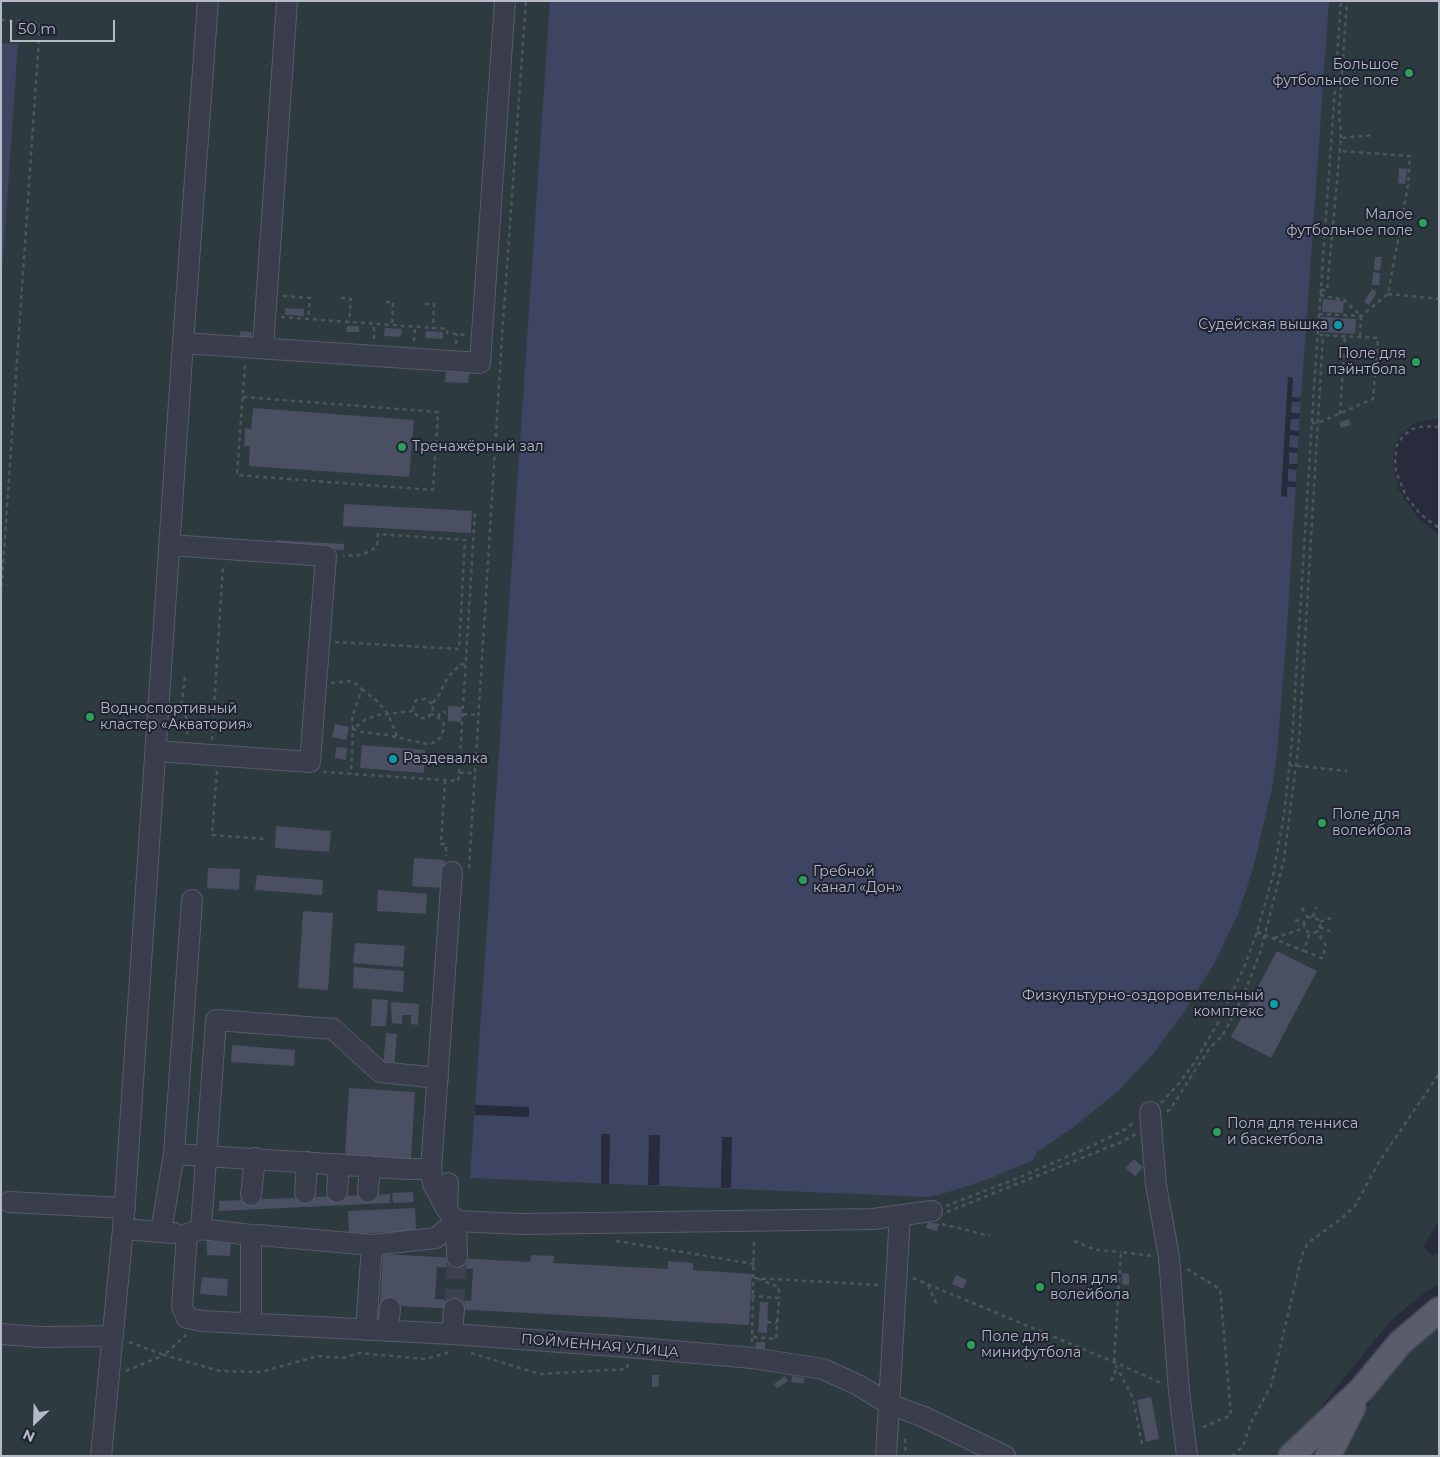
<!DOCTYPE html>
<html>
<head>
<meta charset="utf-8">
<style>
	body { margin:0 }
	#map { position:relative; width:1440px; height:1457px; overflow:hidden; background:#272b3b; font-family:Montserrat,sans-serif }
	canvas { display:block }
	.frame { position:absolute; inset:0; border:2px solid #b6b9c7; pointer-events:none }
	.north { position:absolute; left:10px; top:1397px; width:50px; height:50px; -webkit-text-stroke:4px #1f2231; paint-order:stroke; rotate:204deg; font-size:14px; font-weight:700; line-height:20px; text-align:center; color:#b6b9c7 }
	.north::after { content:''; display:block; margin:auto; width:18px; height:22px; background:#b6b9c7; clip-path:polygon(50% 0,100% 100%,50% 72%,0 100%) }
	.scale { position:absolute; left:10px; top:20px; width:105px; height:22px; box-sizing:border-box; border:2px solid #b6b9c7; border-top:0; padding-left:6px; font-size:15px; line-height:18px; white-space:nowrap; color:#b6b9c7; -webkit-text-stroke:4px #1f2231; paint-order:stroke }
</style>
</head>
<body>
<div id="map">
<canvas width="1440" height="1457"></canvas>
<div class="frame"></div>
<div class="north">N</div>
<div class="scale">50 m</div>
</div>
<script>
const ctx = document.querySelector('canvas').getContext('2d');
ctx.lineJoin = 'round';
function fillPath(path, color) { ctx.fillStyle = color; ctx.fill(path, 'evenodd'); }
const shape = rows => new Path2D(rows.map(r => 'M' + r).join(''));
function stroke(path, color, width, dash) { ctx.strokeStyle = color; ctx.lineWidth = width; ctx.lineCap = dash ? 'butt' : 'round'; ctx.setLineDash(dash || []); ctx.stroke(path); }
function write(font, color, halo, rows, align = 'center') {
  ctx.font = font + ' Montserrat,sans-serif'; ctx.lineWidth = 4; ctx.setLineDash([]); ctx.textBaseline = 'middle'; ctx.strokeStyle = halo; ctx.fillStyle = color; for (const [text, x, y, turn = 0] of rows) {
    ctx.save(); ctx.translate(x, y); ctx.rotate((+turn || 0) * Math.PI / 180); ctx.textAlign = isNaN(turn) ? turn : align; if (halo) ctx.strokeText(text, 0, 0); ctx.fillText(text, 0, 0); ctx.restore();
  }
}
fillPath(shape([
	[1,1,1439,1,1439,420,1433,419,1415,423,1400,435,1394,446,1393,463,1398,488,1408,504,1420,520,1439,535,1439,1221,1423,1246,1432,1255,1439,1252,1439,1284,1423,1294,1391,1320,1313,1417,1282,1449,1274,1456,1,1456],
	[1439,1324,1439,1456,1342,1456,1376,1391,1404,1353]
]), '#2d3b40');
fillPath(shape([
	[550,1,1329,1,1301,398,1287,628,1277,753,1273,784,1253,869,1238,914,1214,964,1183,1013,1154,1053,1118,1091,1074,1127,1037,1152,1033,1160,989,1179,939,1195,928,1197,470,1178],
	[1,43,18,44,1,285]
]), '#3e4562');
fillPath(shape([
	[1288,377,1293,378,1292,397,1301,398,1300,402,1292,402,1291,413,1300,413,1299,419,1291,419,1290,430,1299,431,1299,436,1290,435,1289,447,1298,448,1298,453,1289,452,1289,464,1297,464,1297,470,1288,469,1288,481,1296,482,1296,487,1287,487,1287,497,1281,496],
	[475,1105,529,1107,529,1117,475,1115],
	[601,1134,610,1134,609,1184,601,1184],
	[649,1135,660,1135,659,1185,648,1185],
	[722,1137,732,1137,731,1188,721,1188]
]), '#272b3b');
fillPath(shape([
	[1399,168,1407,169,1405,184,1398,183],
	[1375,257,1382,257,1380,270,1374,270],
	[1373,272,1380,273,1379,285,1372,285],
	[1372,289,1377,292,1369,305,1364,302],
	[1323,299,1344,301,1343,313,1322,312],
	[285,308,304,309,304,316,285,315],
	[1321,317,1356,319,1355,334,1320,332],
	[347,326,359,326,359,332,346,332],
	[385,328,402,329,401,337,384,336],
	[240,331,252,332,251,338,240,337],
	[426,331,443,332,443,339,425,338],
	[446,372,469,373,468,383,445,382],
	[253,408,414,420,409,477,249,466,250,446,244,446,245,437,245,428,251,429],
	[1349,419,1351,425,1341,428,1339,422],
	[344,504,472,511,471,533,343,526],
	[276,540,344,544,344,550,276,545],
	[448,706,462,707,461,722,448,721],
	[335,724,349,727,346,740,332,737],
	[362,745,425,750,424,773,360,768],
	[336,747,347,748,346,760,335,758],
	[276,826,331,831,329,852,275,848],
	[414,858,445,860,443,888,412,886],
	[208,868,240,869,239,890,207,888],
	[257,875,323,880,322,895,255,890],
	[378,890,427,894,426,914,377,911],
	[303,911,333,913,328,990,298,988],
	[355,943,405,946,403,967,353,963],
	[1277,951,1317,971,1271,1058,1231,1037],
	[354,967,404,971,403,992,353,988],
	[372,999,388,1000,386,1026,371,1026],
	[391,1002,419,1004,418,1025,411,1024,411,1015,402,1015,402,1024,392,1023],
	[386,1033,397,1034,394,1067,383,1066],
	[232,1045,295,1050,294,1066,231,1062],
	[349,1088,415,1092,411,1159,345,1155],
	[1134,1159,1143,1167,1135,1176,1126,1168],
	[413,1192,414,1202,393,1203,392,1193],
	[390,1194,390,1203,219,1211,219,1201],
	[415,1208,416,1231,349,1234,348,1211],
	[928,1222,939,1224,937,1231,926,1228],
	[207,1240,231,1241,230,1256,207,1255],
	[383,1254,530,1262,531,1255,554,1256,553,1263,668,1269,668,1261,693,1263,693,1270,752,1274,749,1325,380,1305],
	[437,1267,473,1269,471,1301,435,1299],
	[1122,1273,1129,1274,1129,1285,1122,1284],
	[956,1275,967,1280,963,1289,952,1284],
	[202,1277,228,1279,227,1296,200,1294],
	[760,1302,768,1302,767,1333,758,1332],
	[756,1342,765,1342,765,1349,755,1348],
	[652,1375,659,1375,658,1387,652,1387],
	[785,1376,788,1381,777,1388,774,1384],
	[792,1376,804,1378,804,1383,791,1382],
	[1151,1397,1159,1439,1146,1442,1137,1400]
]), '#4b4f62');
stroke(shape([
	[454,1309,457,1257]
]), '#3c4050', 20, [20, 10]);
const minor = shape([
	[183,343,480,363,505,1],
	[263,348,287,1],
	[156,751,310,762,326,556,170,545],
	[1150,1112,1156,1185,1169,1257,1179,1391,1187,1456],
	[174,1154,407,1169,431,1169],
	[448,1183,447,1210,456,1221,521,1224,873,1219,932,1211],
	[337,1192,339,1164],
	[368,1192,370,1166],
	[305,1193,307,1162],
	[251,1195,255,1158],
	[9,1202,125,1208],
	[447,1210,433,1184,431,1169,452,872],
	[456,1221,457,1257],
	[123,1229,174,1233],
	[201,1229,216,1020,333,1029,380,1072,438,1078],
	[161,1232,174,1154,192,900],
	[259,1235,372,1245,436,1238,456,1221],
	[251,1323,251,1235,201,1229,187,1234,182,1307,187,1318,202,1321,452,1334,628,1347,752,1358,823,1369,858,1385,889,1404,924,1417,1005,1456],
	[366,1330,372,1245],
	[388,1331,390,1308],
	[1,1334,41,1337,113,1336],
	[452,1334,454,1309],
	[101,1456,123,1229,183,343,208,1],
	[886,1456,900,1215]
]);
const major = shape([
	[1291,1456,1362,1389,1400,1343,1439,1310],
	[1328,1456,1353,1407]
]);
stroke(minor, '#585b6a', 22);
stroke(major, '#434655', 28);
stroke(shape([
	[1,20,40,23,1,596],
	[1341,138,1339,113,1347,1],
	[1321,290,1327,290,1341,138,1373,135],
	[1388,294,1439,299],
	[1320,295,1344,300,1361,316,1360,337],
	[283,296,310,298,308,319],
	[341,298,351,299,349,322],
	[386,302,393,302,392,326],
	[425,304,434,304,433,329],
	[1319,314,1361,316,1388,294,1408,185,1410,156,1340,151],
	[281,317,447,329,447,333,466,335],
	[374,339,374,325],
	[414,341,415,328],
	[456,344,457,334],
	[243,397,438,412,433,490,237,475,245,364],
	[1340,414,1345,336],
	[1312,423,1318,423,1373,399,1378,338,1323,335],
	[1439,427,1425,426,1412,429,1403,436,1397,445,1395,459,1396,472,1406,496,1420,514,1439,528],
	[418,449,435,451],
	[335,642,459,649,465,540,378,534,377,547,362,555,343,556],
	[185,677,181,709,188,720,187,736],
	[331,683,352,681,362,689,352,717,353,729,351,774],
	[362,689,377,701,388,714,397,736],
	[432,704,425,699,417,700,414,703,413,711,419,718,428,718,433,709,432,704,439,695,448,677,460,665,466,664],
	[413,711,378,715,366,719,353,729,362,732,387,735,426,744,431,744,440,738,444,729,444,724,438,717,431,714],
	[463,714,479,715],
	[438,717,440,713,446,712],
	[212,740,223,565],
	[1289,765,1347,771],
	[217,771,212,835,265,839],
	[323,772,458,781,459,773,475,773],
	[459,773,475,512],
	[445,780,441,844,446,844,446,856],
	[469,868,502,337,526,1],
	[1302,908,1308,918],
	[1313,917,1316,907],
	'1304 925a8 8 0 1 1 16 0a8 8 0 1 1-16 0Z',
	[1295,920,1305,923],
	[1320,922,1331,918],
	[1320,927,1330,931],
	[1257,932,1304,951,1310,932],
	[1274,938,1305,928],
	[1304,951,1322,958,1326,946,1317,931],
	[1161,1103,1180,1082,1194,1063,1218,1023,1245,965,1257,932,1273,875,1284,815,1292,741,1314,388,1341,1],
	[1167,1112,1171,1108,1209,1049,1223,1035,1244,994,1261,950,1284,859,1299,741,1323,335,1318,335],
	[946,1206,1018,1178,1094,1145,1124,1130,1135,1122],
	[947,1212,1119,1143,1136,1134],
	[942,1224,990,1236],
	[616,1241,754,1264],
	[1074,1241,1096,1250,1121,1252],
	[1187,1269,1220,1289,1231,1415,1199,1429],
	[754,1278,880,1285],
	[913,1278,1114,1362,1161,1383],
	[758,1279,779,1287,779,1298],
	[928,1285,937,1305],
	[751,1296,779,1298,776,1339,753,1337],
	[767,1322,777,1323],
	[129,1342,164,1355,186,1335],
	[752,1342,754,1238],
	[471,1353,540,1374,627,1369,628,1364],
	[126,1371,164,1355,220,1371,261,1372,318,1356,344,1358,359,1353,425,1359,451,1352],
	[1111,1381,1117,1367],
	[905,1439,906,1456],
	[1142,1444,1133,1398,1114,1362,1121,1252,1152,1256],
	[1232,1456,1243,1446,1252,1420,1271,1386,1302,1255,1308,1243,1342,1218,1355,1206,1379,1162,1439,1074]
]), '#4b575d', 2.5, [4, 4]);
stroke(minor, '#3a3d4c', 20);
stroke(major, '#595c6b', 25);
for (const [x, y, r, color] of [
	[1409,73,5,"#2e9e5b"],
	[1423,223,5,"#2e9e5b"],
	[1338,325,5,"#0f9aa8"],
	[1416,362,5,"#2e9e5b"],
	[402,447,5,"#2e9e5b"],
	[90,717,5,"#2e9e5b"],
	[393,759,5,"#0f9aa8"],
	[1322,823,5,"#2e9e5b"],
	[803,880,5,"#2e9e5b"],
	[1274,1004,5,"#0f9aa8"],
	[1217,1132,5,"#2e9e5b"],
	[1040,1287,5,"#2e9e5b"],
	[971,1345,5,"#2e9e5b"]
]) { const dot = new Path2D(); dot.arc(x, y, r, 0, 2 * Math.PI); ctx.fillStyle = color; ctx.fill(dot); stroke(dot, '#1f2231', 2); }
write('14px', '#b6b9c7', '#1f2231', [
	["Большое",1399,65,"right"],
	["футбольное поле",1399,81,"right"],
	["Малое",1413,215,"right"],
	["футбольное поле",1413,231,"right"],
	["Судейская вышка",1328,325,"right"],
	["Поле для",1406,354,"right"],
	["пэйнтбола",1406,370,"right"],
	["Тренажёрный зал",412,447],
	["Водноспортивный",100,709],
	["кластер «Акватория»",100,725],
	["Раздевалка",403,759],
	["Поле для",1332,815],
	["волейбола",1332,831],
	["Гребной",813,872],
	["канал «Дон»",813,888],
	["Физкультурно-оздоровительный",1264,996,"right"],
	["комплекс",1264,1012,"right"],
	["Поля для тенниса",1227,1124],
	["и баскетбола",1227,1140],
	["Поля для",1050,1279],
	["волейбола",1050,1295],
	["Поле для",981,1337],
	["минифутбола",981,1353]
], 'left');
write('14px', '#b6b9c7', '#1f2231', [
	["ПОЙМЕННАЯ УЛИЦА",600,1346,5]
]);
</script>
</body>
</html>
